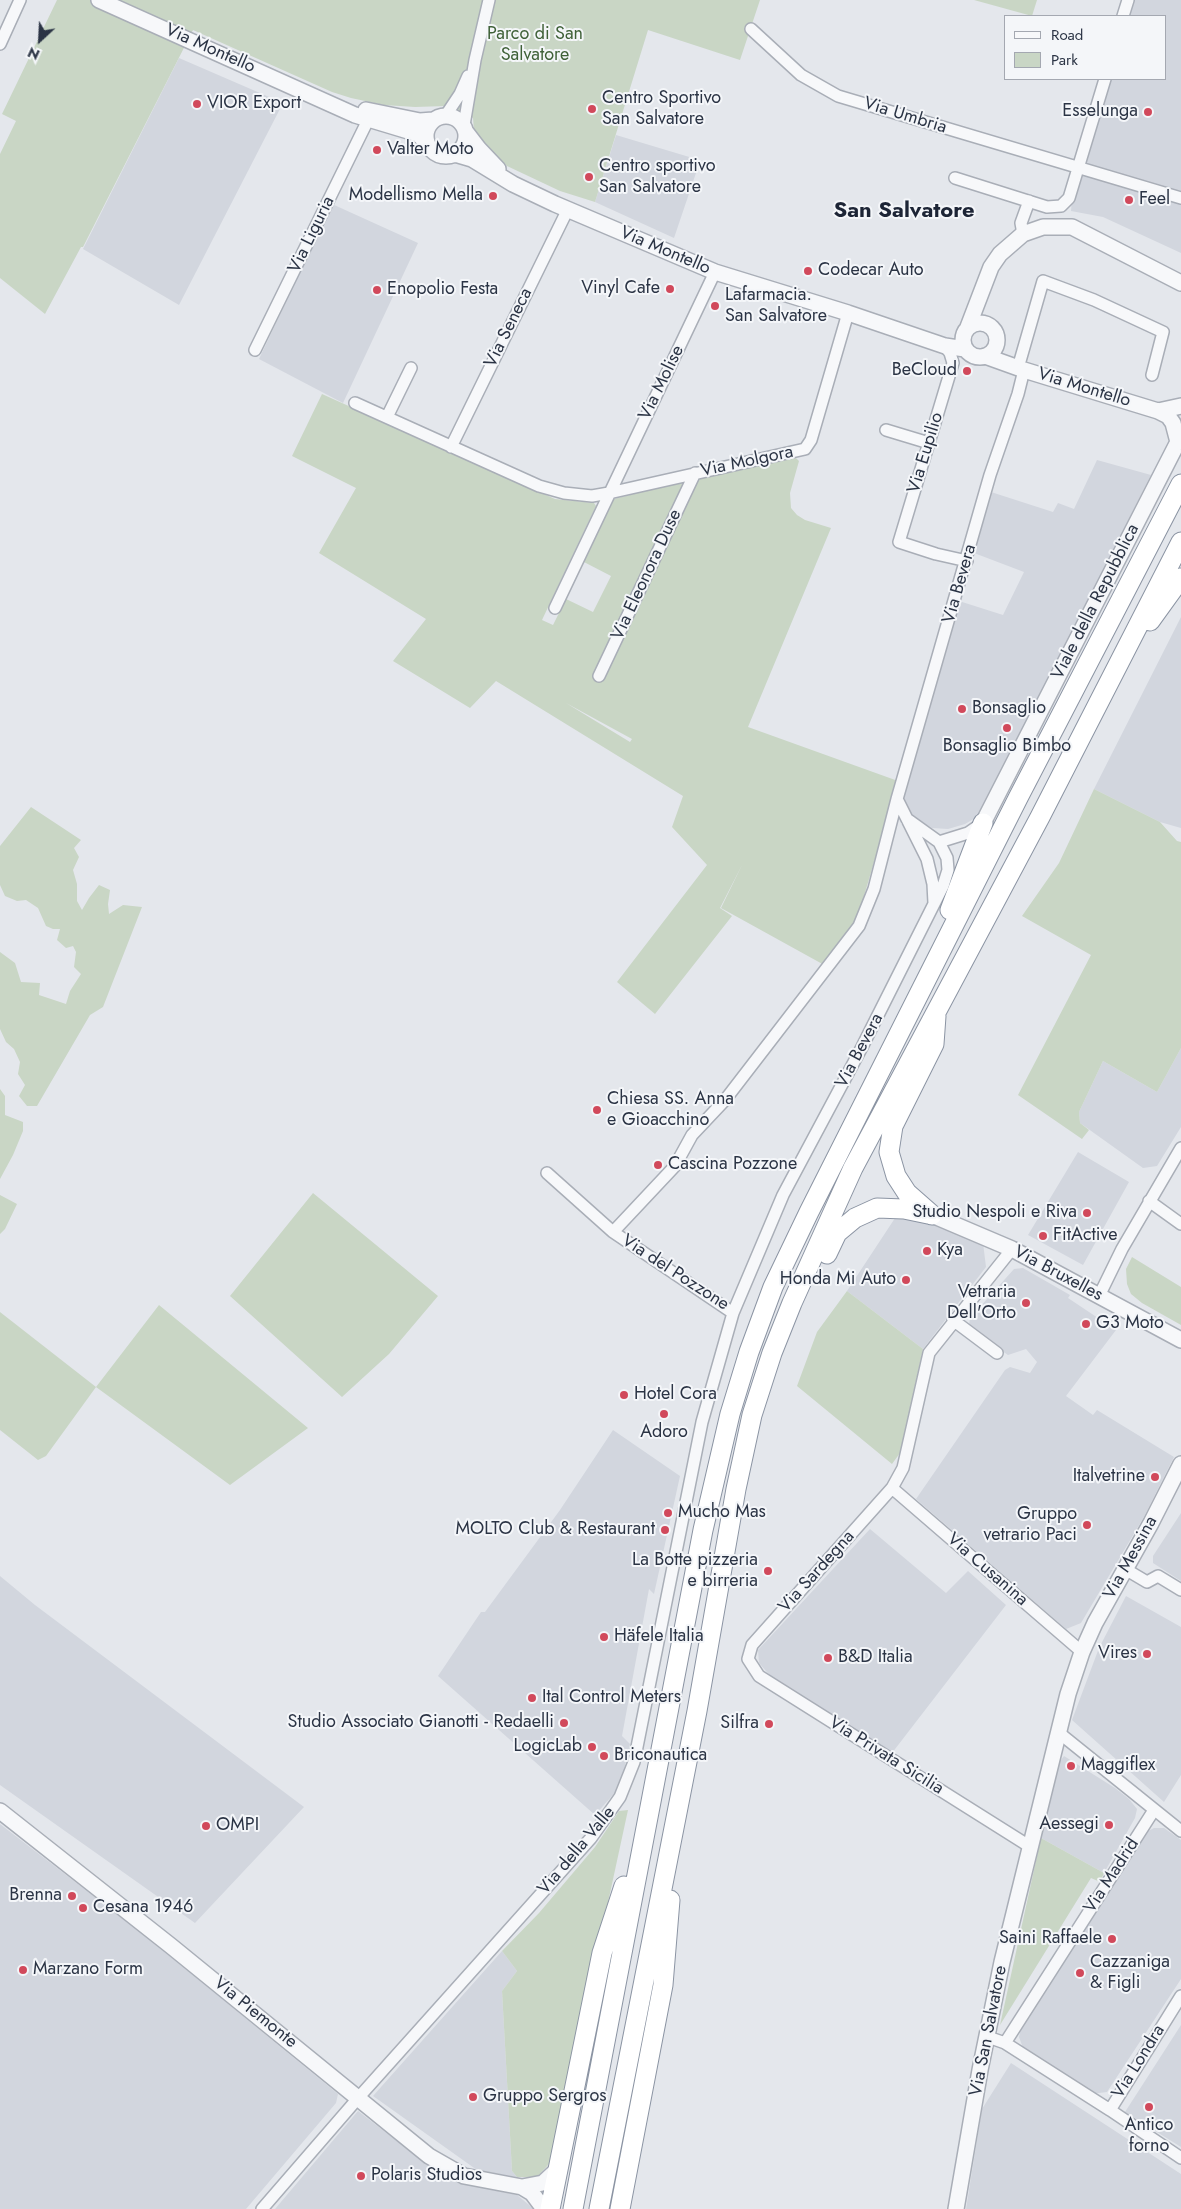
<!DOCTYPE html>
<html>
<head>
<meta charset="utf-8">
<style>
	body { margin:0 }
	#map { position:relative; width:1181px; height:2209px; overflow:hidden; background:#e4e7ec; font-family:Jost,sans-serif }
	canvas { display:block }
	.legend { position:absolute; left:1004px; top:15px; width:162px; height:65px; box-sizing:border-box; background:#f4f6f9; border:1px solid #a4a8b1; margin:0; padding:6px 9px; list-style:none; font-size:15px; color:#2b3445 }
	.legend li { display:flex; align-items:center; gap:10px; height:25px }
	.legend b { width:25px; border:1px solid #a4a8b1 }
	.north { position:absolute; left:15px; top:15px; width:50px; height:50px; -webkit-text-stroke:4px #f4f6f9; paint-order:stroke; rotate:205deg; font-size:14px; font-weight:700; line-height:20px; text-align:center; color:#2b3445 }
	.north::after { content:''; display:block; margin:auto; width:18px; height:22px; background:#2b3445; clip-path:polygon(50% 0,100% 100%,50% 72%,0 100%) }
</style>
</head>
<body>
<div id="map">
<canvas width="1181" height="2209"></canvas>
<ul class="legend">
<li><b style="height:6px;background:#f7f8fa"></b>Road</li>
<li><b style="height:14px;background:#c9d6c5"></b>Park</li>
</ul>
<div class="north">N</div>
</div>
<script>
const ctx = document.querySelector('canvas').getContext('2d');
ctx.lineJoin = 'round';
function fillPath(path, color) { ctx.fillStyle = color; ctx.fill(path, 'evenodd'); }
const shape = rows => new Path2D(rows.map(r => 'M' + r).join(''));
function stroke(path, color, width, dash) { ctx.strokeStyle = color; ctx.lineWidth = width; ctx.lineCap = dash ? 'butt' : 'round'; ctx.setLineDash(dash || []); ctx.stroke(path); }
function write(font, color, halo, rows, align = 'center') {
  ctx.font = font + ' Jost,sans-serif'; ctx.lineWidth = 4; ctx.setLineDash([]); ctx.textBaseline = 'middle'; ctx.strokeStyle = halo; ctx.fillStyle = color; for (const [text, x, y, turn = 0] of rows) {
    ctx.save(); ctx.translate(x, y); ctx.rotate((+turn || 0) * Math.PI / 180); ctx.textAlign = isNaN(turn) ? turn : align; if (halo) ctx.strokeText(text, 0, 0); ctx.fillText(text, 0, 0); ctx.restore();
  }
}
fillPath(shape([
	[1131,0,1181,0,1181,253,1103,217,1071,211,1072,198,1108,79,1165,79,1165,16,1126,16],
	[179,58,283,103,179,305,83,249],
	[616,135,696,159,698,167,674,238,595,202],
	[332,204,418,243,343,403,259,359],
	[1097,460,1151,475,986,805,977,817,965,824,948,829,932,828,912,816,903,797,959,601,1003,615,1024,572,974,553,991,492,1053,512,1058,503,1074,509],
	[1181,617,1181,828,1160,822,1094,789],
	[1181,1048,1181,1127,1157,1166,1143,1168,1080,1123,1079,1112,1103,1061,1157,1092],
	[1078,1152,1129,1182,1083,1265,1028,1235],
	[899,1212,911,1212,983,1243,986,1267,923,1349,847,1291],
	[1023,1268,1070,1295,1068,1298,1116,1330,1066,1396,1093,1415,1097,1410,1174,1457,1145,1515,1081,1623,1066,1629,916,1499,1005,1370,1010,1367,1030,1373,1037,1362,1026,1349,1008,1355,972,1330,969,1325,970,1318,1014,1269],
	[613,1430,680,1476,654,1594,649,1589,622,1736,630,1744,620,1787,595,1815,438,1676,481,1612,485,1612,560,1510],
	[1181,1513,1181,1581,1153,1563,1153,1556],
	[870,1529,946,1593,968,1571,1006,1605,892,1753,773,1679,759,1663,758,1650],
	[0,1576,35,1605,304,1807,195,1923,0,1785],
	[1126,1596,1181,1627,1181,1775,1164,1802,1072,1720,1099,1648],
	[1064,1756,1115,1788,1129,1799,1137,1809,1135,1818,1104,1873,1041,1838,1058,1764],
	[0,1824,144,1935,338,2094,336,2103,246,2209,0,2209],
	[1154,1828,1164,1828,1181,1840,1181,1979,1107,2092,1091,2094,1023,2048,1019,2037,1021,2028,1148,1831],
	[502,1951,517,1971,502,1991,512,2171,517,2177,477,2170,373,2096],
	[1181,2025,1181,2147,1125,2112],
	[1011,2063,1181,2174,1181,2209,966,2209,982,2109],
	[358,2111,441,2175,479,2187,517,2195,534,2209,275,2209]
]), '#d2d6de');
fillPath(shape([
	[57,0,760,0,740,60,648,30,595,202,560,191,507,166,480,141,474,131,473,118,446,106,415,107,384,105,351,98,332,92,193,30,83,247,81,247,45,314,0,278,0,154,16,121,2,114],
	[974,0,1037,0,1032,16],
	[322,394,555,499,594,503,596,506,542,620,553,625,566,599,593,612,611,576,582,561,610,500,701,477,796,458,799,461,790,493,791,508,797,515,805,520,831,528,748,727,898,781,856,923,826,966,721,908,742,865,720,908,732,916,655,1014,617,982,707,865,672,827,683,796,496,681,470,708,393,661,426,619,319,553,356,488,292,456],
	[566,703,632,739,630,742],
	[1094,789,1160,822,1177,841,1181,842,1181,1048,1157,1092,1103,1061,1079,1112,1080,1123,1089,1130,1082,1139,1018,1095,1091,955,1022,916,1059,863],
	[31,807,81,840,74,848,79,857,73,870,77,884,77,901,82,910,89,898,99,885,110,890,108,904,109,914,123,905,142,907,103,1007,90,1015,37,1106,27,1106,19,1096,25,1085,18,1074,20,1062,14,1049,6,1042,0,1029,0,952,15,963,21,982,40,983,39,995,66,1004,70,991,81,974,74,967,76,952,73,946,66,948,57,940,60,929,53,929,46,926,38,908,26,900,17,901,5,896,0,885,0,846],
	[0,1089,5,1096,5,1115,23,1122,23,1131,13,1155,0,1179],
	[313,1193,438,1296,389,1354,342,1397,230,1296],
	[0,1195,17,1204,5,1229,0,1234],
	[1132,1257,1181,1287,1181,1325,1142,1303,1131,1294,1127,1284,1126,1269],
	[847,1291,923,1349,900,1453,892,1464,797,1386,817,1332],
	[159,1305,308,1428,230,1485,96,1387,46,1456,38,1460,0,1430,0,1312,96,1387],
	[628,1810,554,2152,549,2164,537,2177,517,2177,512,2171,502,1991,517,1971,502,1951,539,1913,595,1847,619,1811],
	[1041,1838,1104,1873,1100,1882,1091,1878,1000,2025]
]), '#c9d6c5');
const minor = shape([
	[1123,16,1128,0],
	[751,29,801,75,838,96,1181,198],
	[0,44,20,0],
	[446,115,460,94,468,76],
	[464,125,475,60,489,0],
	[955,178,1047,207,1061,206,1069,198,1105,79],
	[1023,234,1021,223,1029,201],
	[945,346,950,353,953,363,899,542,936,554,967,561],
	[255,350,368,120,376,118],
	[1018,368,1043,281,1094,300,1163,332,1152,375],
	[355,403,539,486,564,493,592,496,609,493,805,449,811,440,848,313],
	[387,417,411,368],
	[886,430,929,443],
	[451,447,568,209],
	[555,608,715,272],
	[599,676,695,473],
	[897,799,927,859,933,884,934,903],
	[939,842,968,833,981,824],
	[547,1173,613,1232,733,1313,783,1195,862,1047,943,886,948,870,947,858,939,842,907,819],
	[1149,1201,1181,1224],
	[613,1232,675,1166,692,1135,725,1100,859,926,874,889,897,799,990,475,1018,394,1024,370],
	[1012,1249,929,1353,903,1468,892,1488,752,1645,748,1659,759,1676,1029,1846],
	[1099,1296,1122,1249,1181,1148],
	[953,1320,997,1353],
	[892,1488,1082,1652],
	[1125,1569,1147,1582,1158,1576,1181,1590],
	[1058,1732,1181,1831],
	[988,2037,1005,2043,1110,2110,1181,1996],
	[1005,2043,1154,1810],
	[1110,2110,1181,2158],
	[262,2209,359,2097,591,1838,620,1797,634,1762,702,1422,733,1313]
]);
const tertiary = shape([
	[99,0,355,115,418,134,427,143],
	[366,110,420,121,433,120],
	'426 136a20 20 0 1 1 40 0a20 20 0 1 1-40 0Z',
	[466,132,479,149,498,169],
	[455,154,472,159,513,184,555,204,715,272,848,313,945,346,965,349],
	'963 340a17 17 0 1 1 34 0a17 17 0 1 1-34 0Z',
	[968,327,991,267,1000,254,1023,234,1043,227,1072,227,1181,283],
	[985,356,1024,370,1158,411,1168,416,1173,423,1178,442],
	[1158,411,1181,406],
	[983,823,1181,436],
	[932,1215,1012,1249,1181,1340],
	[0,1811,171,1946,429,2156,464,2176,522,2187,543,2183,558,2169],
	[522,2187,532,2193,544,2209],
	[956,2209,980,2070,1002,1962,1068,1694,1082,1652,1095,1623,1151,1523,1181,1464]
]);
const trunk = shape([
	[1150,621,1181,578],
	[950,910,983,823],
	[932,1215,907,1193,896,1176,889,1152,893,1126,934,1044,936,1016],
	[827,1254,837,1233,855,1218,877,1208,904,1209,928,1214],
	[550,2209,602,1953,624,1886],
	[573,2209,703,1530,730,1414,749,1352,773,1287,809,1212,1018,798,1181,484],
	[599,2209,697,1711,736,1489,752,1415,772,1353,792,1303,853,1168,1040,817,1181,542],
	[620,2209,663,1985,670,1900]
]);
stroke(minor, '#a9aeb7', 14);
stroke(tertiary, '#a9aeb7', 18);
stroke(trunk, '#8b94a3', 21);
stroke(minor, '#f7f8fa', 11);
stroke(tertiary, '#f7f8fa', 15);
stroke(trunk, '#fff', 19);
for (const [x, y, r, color] of [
	[197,104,5,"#d1495b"],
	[592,109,5,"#d1495b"],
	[1148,112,5,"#d1495b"],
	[377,150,5,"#d1495b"],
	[589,177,5,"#d1495b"],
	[493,196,5,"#d1495b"],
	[1129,200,5,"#d1495b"],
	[808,271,5,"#d1495b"],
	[670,289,5,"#d1495b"],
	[377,290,5,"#d1495b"],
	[715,306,5,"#d1495b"],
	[967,371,5,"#d1495b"],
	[962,709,5,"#d1495b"],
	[1007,728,5,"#d1495b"],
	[597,1110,5,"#d1495b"],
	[658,1165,5,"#d1495b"],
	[1087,1213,5,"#d1495b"],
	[1043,1236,5,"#d1495b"],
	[927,1251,5,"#d1495b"],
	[906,1280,5,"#d1495b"],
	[1026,1303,5,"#d1495b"],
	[1086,1324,5,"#d1495b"],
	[624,1395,5,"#d1495b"],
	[664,1414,5,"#d1495b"],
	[1155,1477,5,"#d1495b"],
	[668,1513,5,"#d1495b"],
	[1087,1525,5,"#d1495b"],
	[665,1530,5,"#d1495b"],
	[768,1571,5,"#d1495b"],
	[604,1637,5,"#d1495b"],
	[1147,1654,5,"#d1495b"],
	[828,1658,5,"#d1495b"],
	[532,1698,5,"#d1495b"],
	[564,1723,5,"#d1495b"],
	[769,1724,5,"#d1495b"],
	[592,1747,5,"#d1495b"],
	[604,1756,5,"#d1495b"],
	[1071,1766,5,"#d1495b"],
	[1109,1825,5,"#d1495b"],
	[206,1826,5,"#d1495b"],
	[72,1896,5,"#d1495b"],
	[83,1908,5,"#d1495b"],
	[1112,1939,5,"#d1495b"],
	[23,1970,5,"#d1495b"],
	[1080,1973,5,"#d1495b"],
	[473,2097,5,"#d1495b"],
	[1149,2107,5,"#d1495b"],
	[361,2176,5,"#d1495b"]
]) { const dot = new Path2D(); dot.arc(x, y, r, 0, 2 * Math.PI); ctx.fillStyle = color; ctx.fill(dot); stroke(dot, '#f4f6f9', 2); }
write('18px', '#3f6138', '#f4f6f9', [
	["Parco di San",535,35],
	["Salvatore",535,56]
]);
write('18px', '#2b3445', '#f4f6f9', [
	["Via Montello",210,49,24],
	["Via Umbria",905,116,17],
	["Via Liguria",312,235,-64],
	["Via Montello",665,251,23],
	["Via Seneca",509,328,-64],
	["Via Molise",662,383,-64],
	["Via Montello",1084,388,17],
	["Via Eupilio",926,453,-73],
	["Via Molgora",747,462,-12],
	["Via Eleonora Duse",647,575,-65],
	["Via Bevera",960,584,-74],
	["Viale della Repubblica",1096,602,-63],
	["Via Bevera",860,1051,-62],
	["Via del Pozzone",675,1273,33],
	["Via Bruxelles",1058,1274,28],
	["Via Messina",1131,1558,-61],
	["Via Cusanina",987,1570,41],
	["Via Sardegna",817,1572,-48],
	["Via Privata Sicilia",886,1756,32],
	["Via della Valle",577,1851,-50],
	["Via Madrid",1112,1876,-57],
	["Via Piemonte",255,2013,39],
	["Via San Salvatore",989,2031,-79],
	["Via Londra",1139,2062,-58]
]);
write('18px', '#2b3445', '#f4f6f9', [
	["Centro Sportivo",602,99],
	["San Salvatore",602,120],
	["VIOR Export",207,104],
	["Esselunga",1138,112,"right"],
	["Valter Moto",387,150],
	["Centro sportivo",599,167],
	["San Salvatore",599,188],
	["Modellismo Mella",483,196,"right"],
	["Feel",1139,200],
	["Codecar Auto",818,271],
	["Vinyl Cafe",660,289,"right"],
	["Enopolio Festa",387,290],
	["Lafarmacia.",725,296],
	["San Salvatore",725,317],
	["BeCloud",957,371,"right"],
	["Bonsaglio",972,709],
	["Bonsaglio Bimbo",1007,747,"center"],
	["Chiesa SS. Anna",607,1100],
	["e Gioacchino",607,1121],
	["Cascina Pozzone",668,1165],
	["Studio Nespoli e Riva",1077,1213,"right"],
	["FitActive",1053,1236],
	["Kya",937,1251],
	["Honda Mi Auto",896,1280,"right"],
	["Vetraria",1016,1293,"right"],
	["Dell'Orto",1016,1314,"right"],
	["G3 Moto",1096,1324],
	["Hotel Cora",634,1395],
	["Adoro",664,1433,"center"],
	["Italvetrine",1145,1477,"right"],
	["Mucho Mas",678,1513],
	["Gruppo",1077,1515,"right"],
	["vetrario Paci",1077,1536,"right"],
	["MOLTO Club & Restaurant",655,1530,"right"],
	["La Botte pizzeria",758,1561,"right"],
	["e birreria",758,1582,"right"],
	["Häfele Italia",614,1637],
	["Vires",1137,1654,"right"],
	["B&D Italia",838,1658],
	["Ital Control Meters",542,1698],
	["Studio Associato Gianotti - Redaelli",554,1723,"right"],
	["Silfra",759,1724,"right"],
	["LogicLab",582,1747,"right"],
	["Briconautica",614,1756],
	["Maggiflex",1081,1766],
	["Aessegi",1099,1825,"right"],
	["OMPI",216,1826],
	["Brenna",62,1896,"right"],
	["Cesana 1946",93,1908],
	["Saini Raffaele",1102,1939,"right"],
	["Cazzaniga",1090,1963],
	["& Figli",1090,1984],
	["Marzano Form",33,1970],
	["Gruppo Sergros",483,2097],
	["Antico",1149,2126,"center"],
	["forno",1149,2147,"center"],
	["Polaris Studios",371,2176]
], 'left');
write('bold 22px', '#1d2536', '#f4f6f9', [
	["San Salvatore",904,212]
]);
</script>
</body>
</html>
